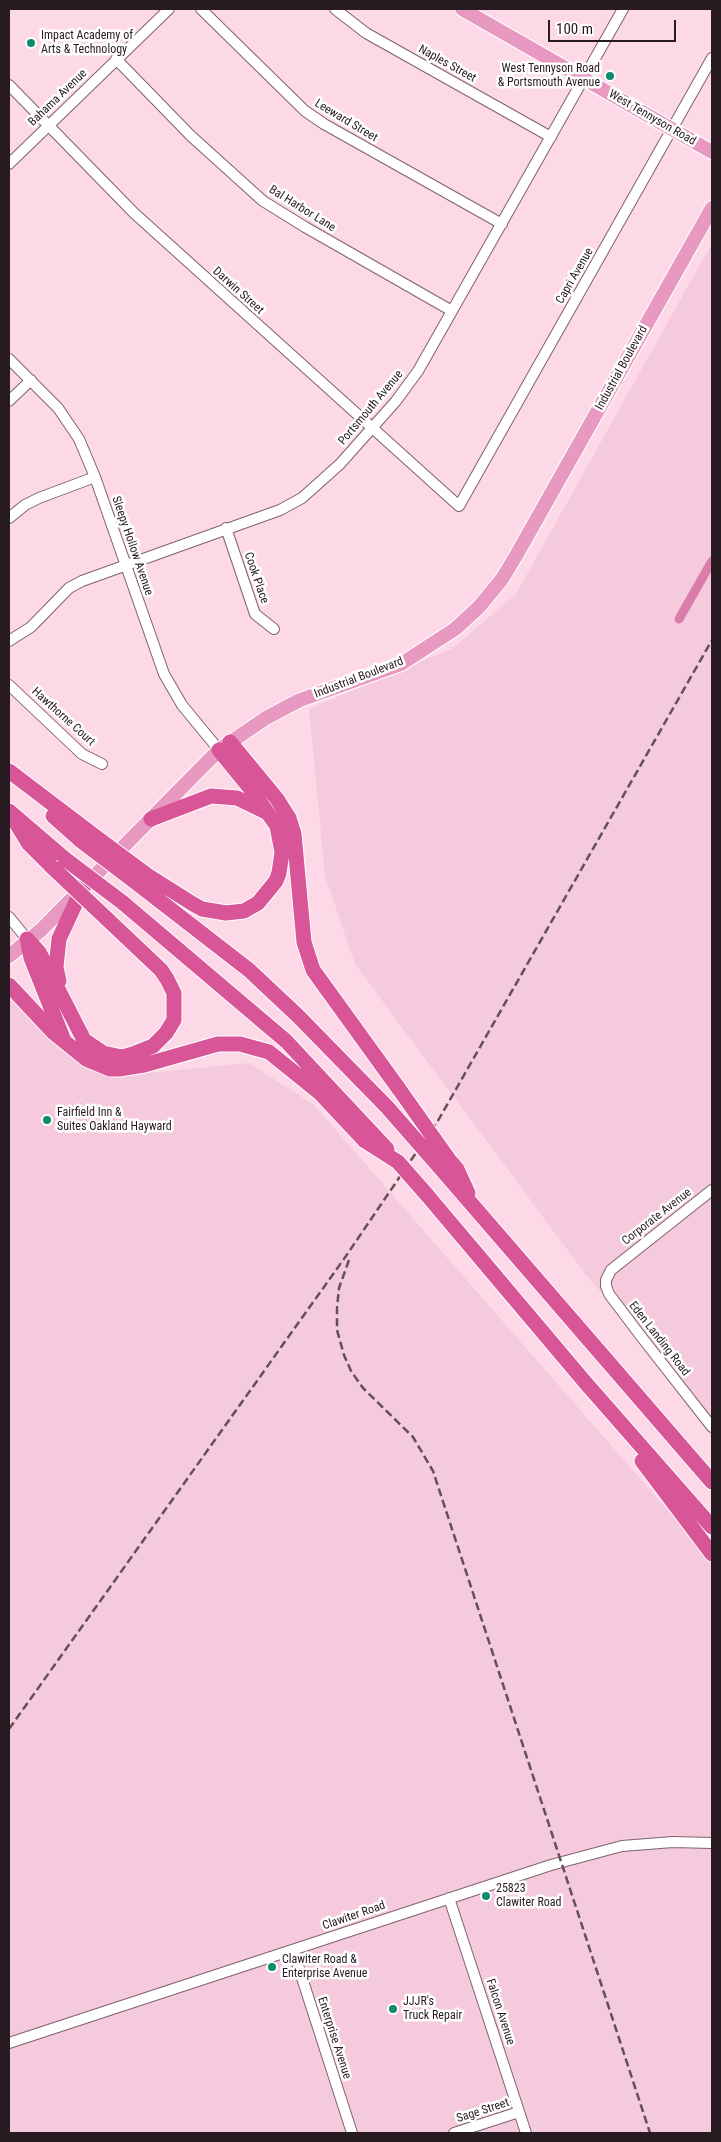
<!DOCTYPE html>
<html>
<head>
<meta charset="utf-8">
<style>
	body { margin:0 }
	#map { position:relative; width:721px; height:2142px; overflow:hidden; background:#fdd9e8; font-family:"Roboto Condensed",sans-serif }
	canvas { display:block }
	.frame { position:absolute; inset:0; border:10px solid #271a20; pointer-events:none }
	.scale { position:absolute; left:548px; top:20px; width:128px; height:22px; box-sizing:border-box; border:2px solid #271a20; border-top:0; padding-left:6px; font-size:15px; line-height:18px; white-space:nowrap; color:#271a20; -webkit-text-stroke:4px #fff; paint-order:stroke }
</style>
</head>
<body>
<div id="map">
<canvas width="721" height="2142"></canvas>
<div class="frame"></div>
<div class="scale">100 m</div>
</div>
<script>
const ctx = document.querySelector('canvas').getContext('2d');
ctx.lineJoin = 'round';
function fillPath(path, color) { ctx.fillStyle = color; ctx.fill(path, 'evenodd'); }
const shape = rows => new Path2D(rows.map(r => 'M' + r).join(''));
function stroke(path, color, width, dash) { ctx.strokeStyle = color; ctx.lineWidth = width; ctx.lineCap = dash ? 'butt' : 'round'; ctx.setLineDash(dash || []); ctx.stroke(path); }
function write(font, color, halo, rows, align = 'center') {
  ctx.font = font + ' "Roboto Condensed",sans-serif'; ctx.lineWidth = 5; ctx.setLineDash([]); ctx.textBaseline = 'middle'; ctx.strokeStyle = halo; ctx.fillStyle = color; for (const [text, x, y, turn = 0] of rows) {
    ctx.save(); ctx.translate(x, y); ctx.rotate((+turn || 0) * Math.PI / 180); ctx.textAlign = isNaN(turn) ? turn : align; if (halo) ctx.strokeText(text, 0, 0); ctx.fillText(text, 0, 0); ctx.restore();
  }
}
fillPath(shape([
	[712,243,712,1418,586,1275,355,964,325,876,309,709,453,648,516,594],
	[9,999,82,1063,128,1075,249,1063,313,1104,712,1561,712,2133,9,2133]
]), '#f5cadc');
stroke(shape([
	[679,619,712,561]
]), '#db7da9', 9);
const minor = shape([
	[201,9,305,111,324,124,502,224],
	[335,9,366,33,551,137],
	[116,59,191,136,263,201,305,227,452,311],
	[9,85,134,213,459,506,712,58],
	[9,164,169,9],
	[9,359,58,408,79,439,95,477,164,674,182,705,219,750],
	[9,401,31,380],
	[9,518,25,505,39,498,95,477],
	[226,528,255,614,274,629],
	[9,641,31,627,69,588,82,581,280,510,302,498,340,464,396,401,418,371,623,9],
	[9,685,82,754,102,764],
	[9,917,27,939],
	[712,1190,611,1270,606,1280,606,1286,609,1294,643,1339,712,1427],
	[449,1898,526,2133],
	[293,1950,352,2133],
	[9,2043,551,1865,622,1846,673,1842,712,1843],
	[454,2133,519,2112]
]);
const major = shape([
	[462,9,712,152],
	[9,956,41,930,219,750,266,718,300,700,401,664,455,629,479,607,502,579,517,554,712,208]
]);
const highway = shape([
	[230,742,277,799,289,818,294,834,304,942,313,970,399,1089],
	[9,771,88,831],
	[9,811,65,859],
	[53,816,80,840],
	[151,819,211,796,237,798,266,812],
	[16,823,29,844,51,866],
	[147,875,193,904,202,909,226,913,244,911,258,903,276,881,279,873,282,852,277,826,250,788,219,750],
	[138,884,249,970,298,1016,387,1107],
	[122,902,286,1041,387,1149],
	[27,939,39,952,84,1040,103,1053,122,1057,133,1054,153,1046,166,1033,174,1020,174,993,167,979,161,970,106,918],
	[28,943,31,958,63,1038],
	[59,981,56,967,59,939,84,885],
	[9,985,54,1033,86,1059,110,1069,119,1069,144,1065,218,1044,240,1044,269,1052,321,1094,365,1141,398,1162],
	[450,1161,457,1169,468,1193],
	[443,1171,712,1482],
	[427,1195,584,1381,712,1527],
	[642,1461,712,1554]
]);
stroke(minor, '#7f616e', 12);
stroke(major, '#fff', 16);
stroke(highway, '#fff', 17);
stroke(minor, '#fff', 10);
stroke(major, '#e899c1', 14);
stroke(highway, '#d85598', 15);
stroke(shape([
	[349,1260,339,1288,337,1308,337,1330,344,1355,351,1371,363,1388,413,1437,433,1471,650,2133],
	[9,1729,346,1256,439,1119,712,640]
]), '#645059', 2.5, [8, 4]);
const highwayBridge = shape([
	[88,831,147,875],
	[80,840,138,884],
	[65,859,122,902],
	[51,866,106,918],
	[399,1089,450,1161],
	[387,1107,443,1171],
	[398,1162,427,1195]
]);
stroke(highwayBridge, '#fff', 17, []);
stroke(highwayBridge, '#d85598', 15);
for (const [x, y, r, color] of [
	[31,43,5,"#0d8b6f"],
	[610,76,5,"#0d8b6f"],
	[47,1120,5,"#0d8b6f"],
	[486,1896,5,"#0d8b6f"],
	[272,1967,5,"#0d8b6f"],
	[393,2009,5,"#0d8b6f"]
]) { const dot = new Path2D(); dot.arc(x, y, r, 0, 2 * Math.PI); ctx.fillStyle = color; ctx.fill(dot); stroke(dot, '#fff', 2); }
write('12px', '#271a20', '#fff', [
	["Impact Academy of",41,36],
	["Arts & Technology",41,50],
	["West Tennyson Road",600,69,"right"],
	["& Portsmouth Avenue",600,83,"right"],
	["Fairfield Inn &",57,1113],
	["Suites Oakland Hayward",57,1127],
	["25823",496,1889],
	["Clawiter Road",496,1903],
	["Clawiter Road &",282,1960],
	["Enterprise Avenue",282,1974],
	["JJJR's",403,2002],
	["Truck Repair",403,2016]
], 'left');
write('12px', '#271a20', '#fff', [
	["Naples Street",447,64,29],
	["Bahama Avenue",58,98,-44],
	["West Tennyson Road",652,118,30],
	["Leeward Street",346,121,31],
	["Bal Harbor Lane",302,209,32],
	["Capri Avenue",575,276,-60],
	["Darwin Street",238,291,42],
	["Industrial Boulevard",622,368,-61],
	["Portsmouth Avenue",371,408,-50],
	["Sleepy Hollow Avenue",132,546,71],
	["Cook Place",256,578,71],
	["Industrial Boulevard",359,678,-21],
	["Hawthorne Court",63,717,42],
	["Corporate Avenue",657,1217,-38],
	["Eden Landing Road",659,1339,52],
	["Clawiter Road",354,1916,-19],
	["Falcon Avenue",500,2012,72],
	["Enterprise Avenue",334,2038,72],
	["Sage Street",483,2111,-18]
]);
</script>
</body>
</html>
